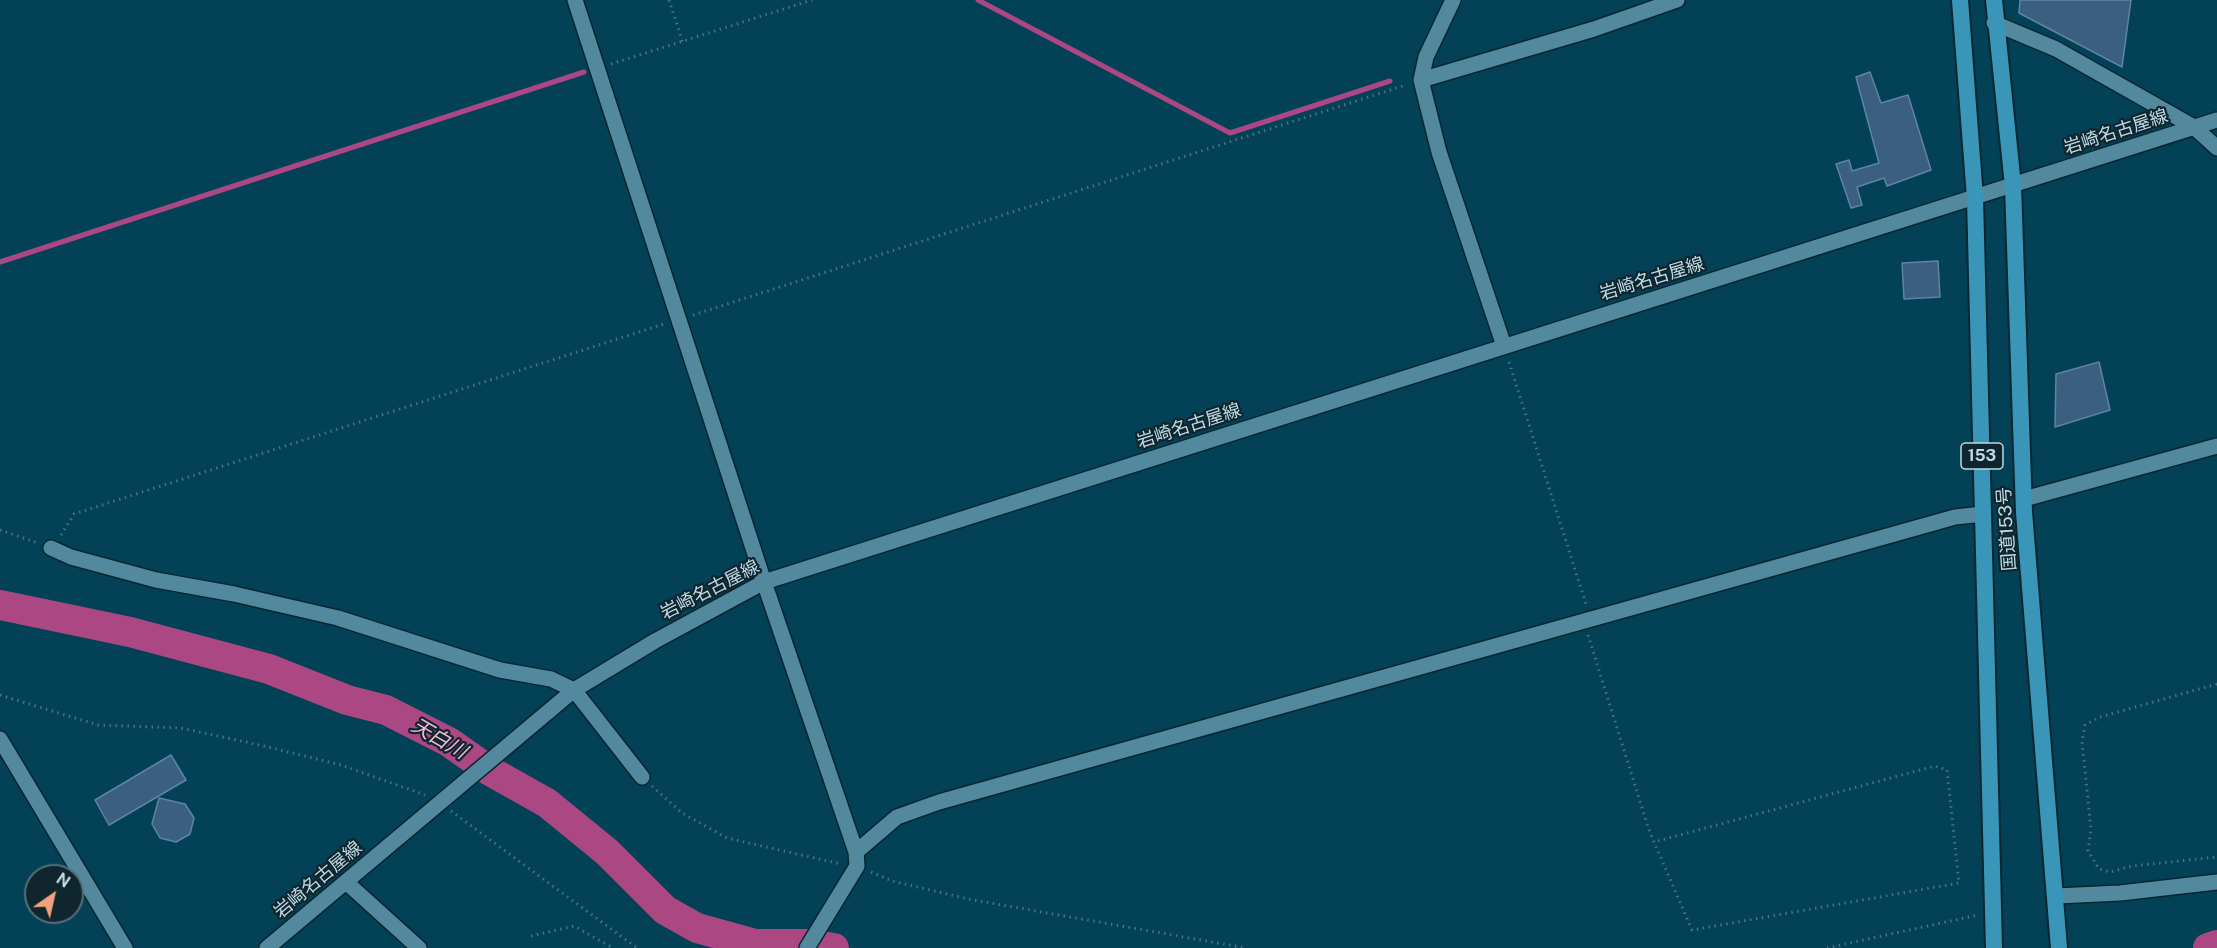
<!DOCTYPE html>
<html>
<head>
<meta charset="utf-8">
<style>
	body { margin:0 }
	#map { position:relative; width:2217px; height:948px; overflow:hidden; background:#034256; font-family:"Public Sans",sans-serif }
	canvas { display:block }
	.north { position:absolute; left:24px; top:864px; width:60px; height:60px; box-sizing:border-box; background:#0f262f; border:2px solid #556e78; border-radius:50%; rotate:34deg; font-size:16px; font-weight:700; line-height:24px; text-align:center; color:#bfdae5 }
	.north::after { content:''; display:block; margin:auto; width:21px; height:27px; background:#f1a17c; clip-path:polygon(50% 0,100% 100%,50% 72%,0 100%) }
</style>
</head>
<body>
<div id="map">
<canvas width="2217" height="948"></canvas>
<div class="north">N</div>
</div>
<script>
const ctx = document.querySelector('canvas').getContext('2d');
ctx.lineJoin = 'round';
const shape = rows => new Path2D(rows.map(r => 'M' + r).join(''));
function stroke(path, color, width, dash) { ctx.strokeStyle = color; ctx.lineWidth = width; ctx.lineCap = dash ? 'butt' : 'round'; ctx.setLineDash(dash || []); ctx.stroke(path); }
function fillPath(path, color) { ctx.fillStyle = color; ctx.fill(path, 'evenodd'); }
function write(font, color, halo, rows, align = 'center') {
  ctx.font = font + ' "Public Sans","Noto Sans JP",sans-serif'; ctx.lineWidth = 4.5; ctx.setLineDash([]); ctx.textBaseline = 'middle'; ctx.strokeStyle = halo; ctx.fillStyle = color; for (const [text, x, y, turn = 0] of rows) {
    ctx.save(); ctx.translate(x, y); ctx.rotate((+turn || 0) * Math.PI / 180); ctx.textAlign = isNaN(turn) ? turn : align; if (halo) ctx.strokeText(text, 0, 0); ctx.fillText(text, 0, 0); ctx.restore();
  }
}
stroke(shape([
	[978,0,1230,133,1390,81],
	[0,262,584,72]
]), '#ab4883', 5);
stroke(shape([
	[0,605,130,632,269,669,347,700,386,710,449,742,490,771,547,803,607,852,665,910,697,928,755,944,810,944,834,948],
	[2208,948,2217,945]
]), '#ab4883', 30);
const building = shape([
	[2020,0,2131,0,2122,67,2019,13,2020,0],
	[1870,72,1881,103,1908,95,1931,170,1887,186,1884,178,1857,187,1862,205,1851,208,1836,164,1849,160,1852,171,1879,163,1856,77,1870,72],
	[1938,261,1940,297,1904,299,1902,263,1938,261],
	[2099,362,2110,410,2055,427,2056,374,2099,362],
	[171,755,186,780,109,825,95,800,171,755],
	[159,798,185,804,194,818,190,834,176,842,160,838,152,824,159,798]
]);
fillPath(building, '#3b5f7e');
stroke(building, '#5e84a5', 1.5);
const minor = shape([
	[575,0,764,582,856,852,857,866,807,948],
	[1453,0,1426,57,1421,80,1439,152,1504,346],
	[1994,23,2056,49,2194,127,2217,148],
	[1421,80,1594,29,1677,0],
	[2024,499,2217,446],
	[51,548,71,557,156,580,234,594,338,618,500,670,551,679,574,690,642,777],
	[0,739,125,948],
	[856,852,897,817,939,802,1955,517,1983,514],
	[346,882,419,948],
	[2056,896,2120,893,2217,882]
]);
const secondary = shape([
	[267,948,574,690,655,641,764,582,2217,120]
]);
const trunk = shape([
	[1960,0,1975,198,1994,948],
	[1994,0,2013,186,2024,512,2059,948]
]);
stroke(minor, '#092631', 18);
stroke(secondary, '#092631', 18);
stroke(trunk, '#092631', 20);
stroke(shape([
	[669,0,683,43],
	[611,64,812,0],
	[693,315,1406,85],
	[1509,362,1586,604],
	[0,530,38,543],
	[61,535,74,514,664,324],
	[1588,635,1648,827,1654,842,1692,930,1959,883,1947,770,1935,766,1654,842],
	[2217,684,2100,717,2085,725,2082,742,2091,829,2088,851,2099,869,2110,872,2132,866,2217,857],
	[0,695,98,725,181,728,264,746,341,765,425,795],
	[652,786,682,813,727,838,841,864],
	[451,811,637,948],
	[871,872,892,881,968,899,1246,948],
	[531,936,574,926,613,948],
	[1827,948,1978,915]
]), '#427586', 3, [1.5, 4.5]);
stroke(minor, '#53899f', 15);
stroke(secondary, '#53899f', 15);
stroke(trunk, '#3a96b8', 16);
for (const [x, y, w] of [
	[1982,456,42]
]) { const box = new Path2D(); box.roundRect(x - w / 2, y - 13, w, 26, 4.5); ctx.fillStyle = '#0f262f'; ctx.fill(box); stroke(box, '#bfdae5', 1.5); }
write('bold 16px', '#bfdae5', null, [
	["153",1982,456]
]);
write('18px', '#bfdae5', '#0f262f', [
	["岩崎名古屋線",2116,132,-18],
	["岩崎名古屋線",1652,279,-17],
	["岩崎名古屋線",1189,426,-18],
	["国道153号",2007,529,-94],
	["岩崎名古屋線",710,590,-27],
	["岩崎名古屋線",318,880,-40]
]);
write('italic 20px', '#efbad6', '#0f262f', [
	["天白川",439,739,30]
]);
</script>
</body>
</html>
